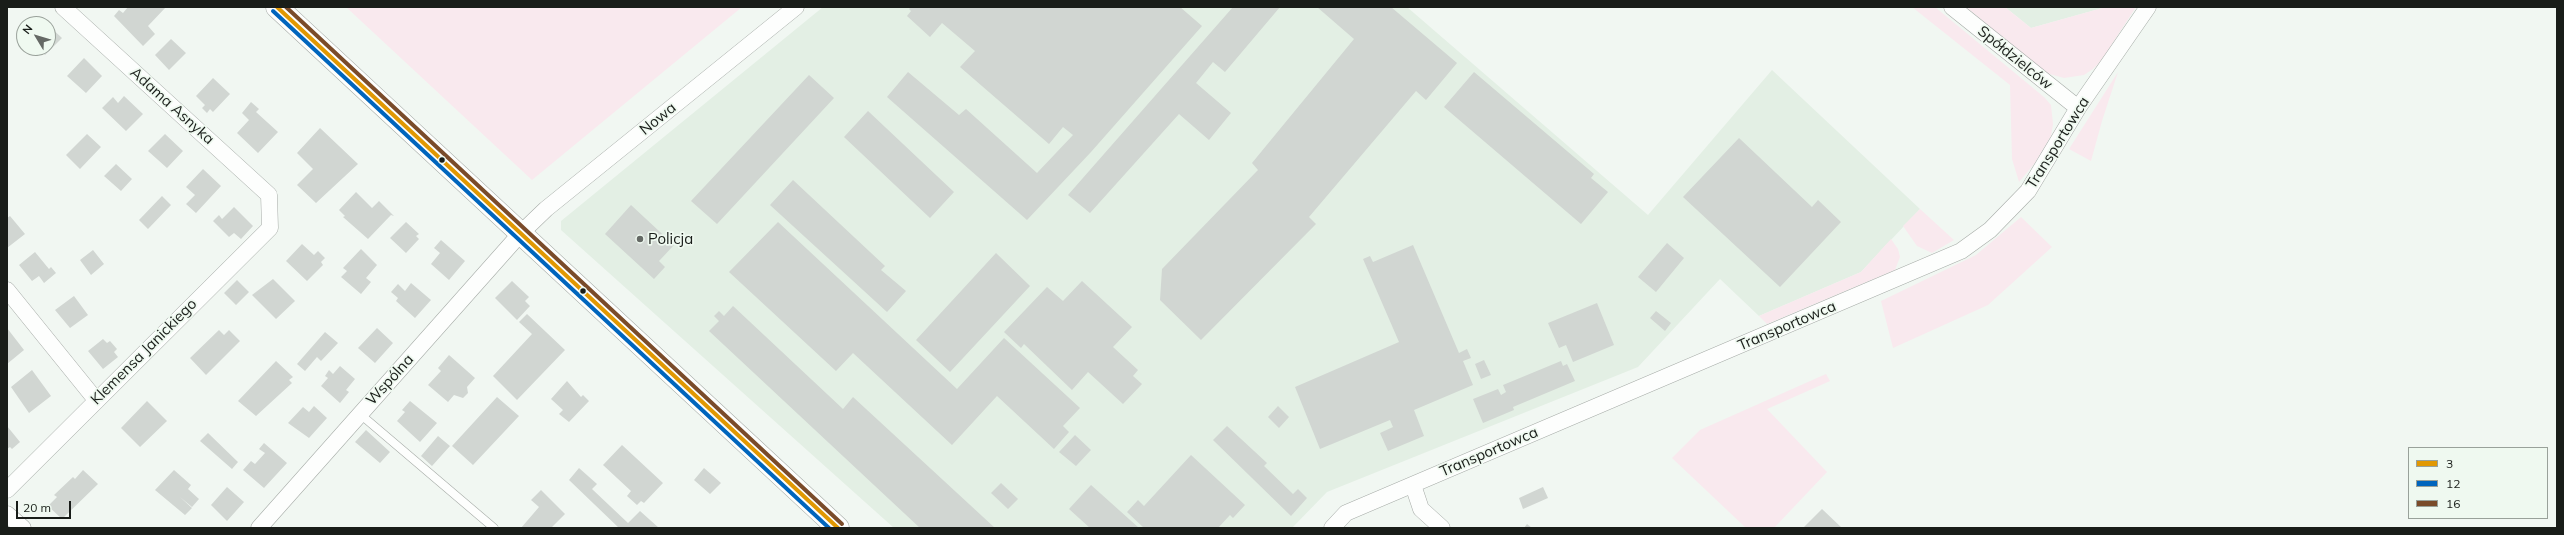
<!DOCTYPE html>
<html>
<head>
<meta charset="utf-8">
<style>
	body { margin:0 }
	#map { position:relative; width:2564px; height:535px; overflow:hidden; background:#f1f7f2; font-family:Mulish,sans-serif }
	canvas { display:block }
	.frame { position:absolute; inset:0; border:8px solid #191d19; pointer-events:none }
	.legend { position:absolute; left:2408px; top:447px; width:140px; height:72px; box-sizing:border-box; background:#eff9f0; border:1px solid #99a19a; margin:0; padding:5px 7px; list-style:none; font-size:12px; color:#191d19 }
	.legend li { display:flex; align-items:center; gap:8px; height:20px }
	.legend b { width:20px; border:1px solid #99a19a }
	.north { position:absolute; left:16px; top:16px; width:40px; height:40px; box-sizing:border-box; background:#eff9f0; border:1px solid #99a19a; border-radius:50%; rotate:308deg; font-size:11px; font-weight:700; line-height:16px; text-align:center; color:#191d19 }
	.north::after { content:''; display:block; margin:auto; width:14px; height:18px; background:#656965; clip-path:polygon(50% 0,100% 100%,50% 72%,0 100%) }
	.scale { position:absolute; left:16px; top:501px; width:55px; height:18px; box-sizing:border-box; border:2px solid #191d19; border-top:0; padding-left:5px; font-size:12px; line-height:14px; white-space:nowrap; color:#191d19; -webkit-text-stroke:3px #eff9f0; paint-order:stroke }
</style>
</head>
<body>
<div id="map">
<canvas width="2564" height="535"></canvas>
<div class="frame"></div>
<ul class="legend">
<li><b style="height:5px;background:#e19802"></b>3</li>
<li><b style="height:5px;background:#0065bd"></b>12</li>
<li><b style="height:5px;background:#7a4b2a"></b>16</li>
</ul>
<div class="north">N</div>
<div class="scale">20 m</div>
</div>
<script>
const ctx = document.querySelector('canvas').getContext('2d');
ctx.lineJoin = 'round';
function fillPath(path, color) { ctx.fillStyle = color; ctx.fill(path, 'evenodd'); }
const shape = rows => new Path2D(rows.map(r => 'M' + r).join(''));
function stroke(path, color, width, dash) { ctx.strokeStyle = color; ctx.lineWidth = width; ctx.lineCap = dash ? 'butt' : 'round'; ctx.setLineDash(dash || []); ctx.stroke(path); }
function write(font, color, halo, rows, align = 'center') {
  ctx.font = font + ' Mulish,sans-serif'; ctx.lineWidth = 3.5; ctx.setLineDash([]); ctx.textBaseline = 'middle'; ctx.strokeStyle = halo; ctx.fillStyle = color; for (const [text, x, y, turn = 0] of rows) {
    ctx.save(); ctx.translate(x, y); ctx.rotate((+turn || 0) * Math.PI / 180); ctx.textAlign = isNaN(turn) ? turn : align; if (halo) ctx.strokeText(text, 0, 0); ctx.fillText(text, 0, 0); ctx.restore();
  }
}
fillPath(shape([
	[823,7,1407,7,1648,215,1772,70,1920,209,1861,272,1759,316,1720,279,1638,367,1327,492,1292,528,894,528,561,230,561,221],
	[2005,7,2106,7,2031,28]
]), '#e3efe4');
fillPath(shape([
	[346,7,742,7,532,180],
	[1912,7,1935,7,2044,97,2051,105,2053,124,2051,136,2035,163,2019,182,2012,159,2010,85],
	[1966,7,2005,7,2031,28,2106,7,2136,7,2101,61,2093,69,2084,75,2064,78,2046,73],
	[2118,72,2102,121,2091,161,2069,149],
	[1920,209,1954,240,1932,253,1917,246,1903,226],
	[2021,217,2052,247,1988,305,1893,348,1881,301,1976,255],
	[1891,239,1898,249,1900,257,1895,270,1767,324,1759,316,1861,272],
	[1826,374,1830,381,1767,409,1827,472,1774,528,1746,528,1672,458,1700,430]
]), '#f9e9ee');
fillPath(shape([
	[128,7,166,7,148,26,155,34,143,46,114,16,119,10,123,13],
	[911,7,1180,7,1202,26,1091,152,1027,220,887,97,908,72,959,115,966,109,1037,173,1073,135,1063,127,1049,144,960,67,975,51,942,23,930,37,907,16,911,11,909,9],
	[1233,7,1280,7,1225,72,1213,62,1196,83,1231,113,1209,140,1179,114,1090,213,1068,195],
	[1317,7,1391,7,1457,63,1426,100,1416,91,1309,217,1316,224,1201,340,1160,300,1162,269,1258,170,1252,163,1354,39],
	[48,25,62,38,45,55,38,48,48,48],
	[171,39,186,53,169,70,155,55],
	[84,58,102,76,86,93,67,76],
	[1474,72,1594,174,1591,178,1608,192,1581,224,1444,107],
	[809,75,834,98,717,224,691,201],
	[213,78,230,94,213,112,210,109,207,113,202,108,205,105,196,96],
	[124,96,143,114,126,131,102,108,113,97,118,103],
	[251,102,259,109,256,112,278,132,258,153,237,133,249,120,242,113],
	[868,111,954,192,930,218,844,137],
	[320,128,358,164,316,203,297,185,313,169,297,153],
	[87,134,101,147,80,169,66,155],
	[165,134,183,151,167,168,148,151],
	[1739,138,1812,207,1818,200,1841,222,1780,287,1683,197],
	[116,164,132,179,121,191,104,176],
	[203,169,221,186,196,213,186,204,195,195,186,187],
	[793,180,885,266,881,270,906,291,887,312,770,205],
	[356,192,372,208,379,201,394,216,391,215,368,239,343,217,345,216,339,210],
	[162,196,171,205,148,229,139,220],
	[631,205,674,245,659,261,665,267,654,279,605,234],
	[234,207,253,226,241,239,234,233,229,237,213,221,219,215,222,219],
	[10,216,25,234,7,248,7,218],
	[406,222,419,234,416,236,419,239,406,253,390,238],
	[778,222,957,389,1004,338,1080,408,1063,426,1069,432,1054,449,997,396,952,445,853,353,836,371,729,272],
	[441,240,465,261,449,280,431,264,440,253,434,248],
	[1667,243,1684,258,1656,292,1638,277],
	[302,244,314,255,318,251,325,258,321,262,323,265,307,281,286,261],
	[1413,245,1459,353,1467,349,1471,358,1463,361,1473,385,1414,410,1424,436,1388,451,1380,433,1393,427,1390,420,1320,449,1295,387,1399,342,1363,259,1370,256,1373,262],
	[361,249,377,265,366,278,371,282,361,294,341,277,347,271,343,268],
	[93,250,104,264,91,275,80,260],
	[35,252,49,269,51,267,56,273,44,283,39,276,32,281,19,265],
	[996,253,1030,286,950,372,916,340],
	[273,279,295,301,276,319,252,295],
	[237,280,249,292,236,305,224,293],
	[512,281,529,297,525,301,530,306,517,320,495,298],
	[1082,281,1132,327,1113,347,1138,370,1133,376,1142,384,1123,404,1088,372,1072,390,1024,344,1021,348,1004,332,1047,287,1063,301],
	[411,283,431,300,415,318,396,301,398,298,391,292,398,284,405,291],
	[74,296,88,315,70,328,55,310],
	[1597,303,1614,345,1573,362,1566,345,1559,348,1548,323],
	[733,306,843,409,853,397,995,528,920,528,709,331,719,321,714,316,719,311,724,316],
	[1656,311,1671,323,1665,331,1650,318],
	[527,314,565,350,517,400,493,376,532,334,519,322],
	[7,328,24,350,7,364],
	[377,328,393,343,375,363,358,348],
	[219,330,224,335,229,330,240,341,206,375,190,358],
	[325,332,338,343,321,361,317,357,305,371,297,364],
	[103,339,107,343,110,341,117,349,114,352,118,357,103,369,88,351],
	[449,355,475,378,467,387,468,393,463,398,454,395,448,402,428,385,441,371,438,368],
	[1484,360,1491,375,1481,379,1475,364],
	[276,361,293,377,289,380,292,383,256,416,238,401],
	[1561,361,1563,366,1567,364,1575,381,1513,407,1514,410,1483,423,1473,399,1498,389,1501,395,1506,392,1503,385],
	[340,366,355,379,346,390,349,392,340,403,321,386,328,378,325,376,329,370,333,374],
	[32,370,51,396,29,413,11,387],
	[567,381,581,397,583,395,589,401,569,422,559,414,563,410,551,399],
	[497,397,519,416,473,465,452,446],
	[147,401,167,421,140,447,121,428],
	[410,401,437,423,420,442,397,421,405,412,402,410],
	[314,406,327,418,309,438,288,423,303,407,309,412],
	[1278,406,1289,417,1279,428,1268,417],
	[7,426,20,442,12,449,10,447,7,449],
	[1227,426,1267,463,1264,466,1293,494,1298,489,1307,498,1291,516,1213,440],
	[366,430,390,452,380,463,355,442],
	[208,433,238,462,232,469,200,441],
	[1075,435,1091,450,1076,466,1059,452],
	[438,436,450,446,432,466,421,456],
	[264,443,287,463,264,488,243,470,251,461,255,464,265,453,259,449],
	[622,445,663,483,644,503,641,501,637,505,627,496,631,491,603,465],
	[1191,455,1245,505,1233,518,1230,515,1218,528,1144,528,1127,512,1138,500,1144,506],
	[579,468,597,484,592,489,628,523,640,511,659,528,619,528,569,480],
	[704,468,721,483,710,494,694,480],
	[83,470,98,484,62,519,48,506,57,497,54,495,73,477,75,479],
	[174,470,191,485,188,489,199,499,192,507,180,497,192,508,185,515,155,490],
	[1001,483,1018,499,1008,509,991,493],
	[1091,485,1139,528,1090,528,1069,509],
	[227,487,244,502,227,521,211,505],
	[1543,487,1548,498,1523,509,1519,498],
	[541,490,565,514,551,528,521,528,539,507,531,500],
	[1822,509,1842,528,1803,528],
	[1527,524,1532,528,1524,528]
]), '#d1d6d2');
const service = shape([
	[360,414,494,528]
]);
const minor = shape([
	[1952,7,2078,108],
	[7,290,96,400],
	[1413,485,1421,509,1442,528],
	[7,490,270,228,269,195,63,7],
	[7,514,23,528],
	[259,528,521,233,546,209,796,7],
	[1332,528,1346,513,1961,251,1990,230,2028,191,2078,108,2148,7]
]);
const secondary = shape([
	[277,7,838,528]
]);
stroke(service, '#a6aba7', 9);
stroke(minor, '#a6aba7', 17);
stroke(secondary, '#a6aba7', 23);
stroke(service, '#fdfefd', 8);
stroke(minor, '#fdfefd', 16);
stroke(secondary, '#fdfefd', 22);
stroke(shape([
	[277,7,838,528]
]), '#e19802', 4);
stroke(shape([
	[273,11,829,528]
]), '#0065bd', 4);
stroke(shape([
	[286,7,842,524]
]), '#7a4b2a', 4);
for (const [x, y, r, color] of [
	[442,160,3.5,"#191d19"],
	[640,239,4,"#656965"],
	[583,291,3.5,"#191d19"]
]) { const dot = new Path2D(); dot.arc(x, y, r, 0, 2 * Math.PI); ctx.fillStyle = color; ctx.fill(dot); stroke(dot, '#eff9f0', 1.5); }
write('15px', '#191d19', '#eff9f0', [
	["Spółdzielców",2015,58,39],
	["Adama Asnyka",172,106,42],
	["Nowa",658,119,-39],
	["Transportowca",2058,143,-58],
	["Transportowca",1787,326,-23],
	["Klemensa Janickiego",144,352,-45],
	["Wspólna",390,380,-48],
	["Transportowca",1489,452,-23]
]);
write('15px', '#191d19', '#eff9f0', [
	["Policja",648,239]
], 'left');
</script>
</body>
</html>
